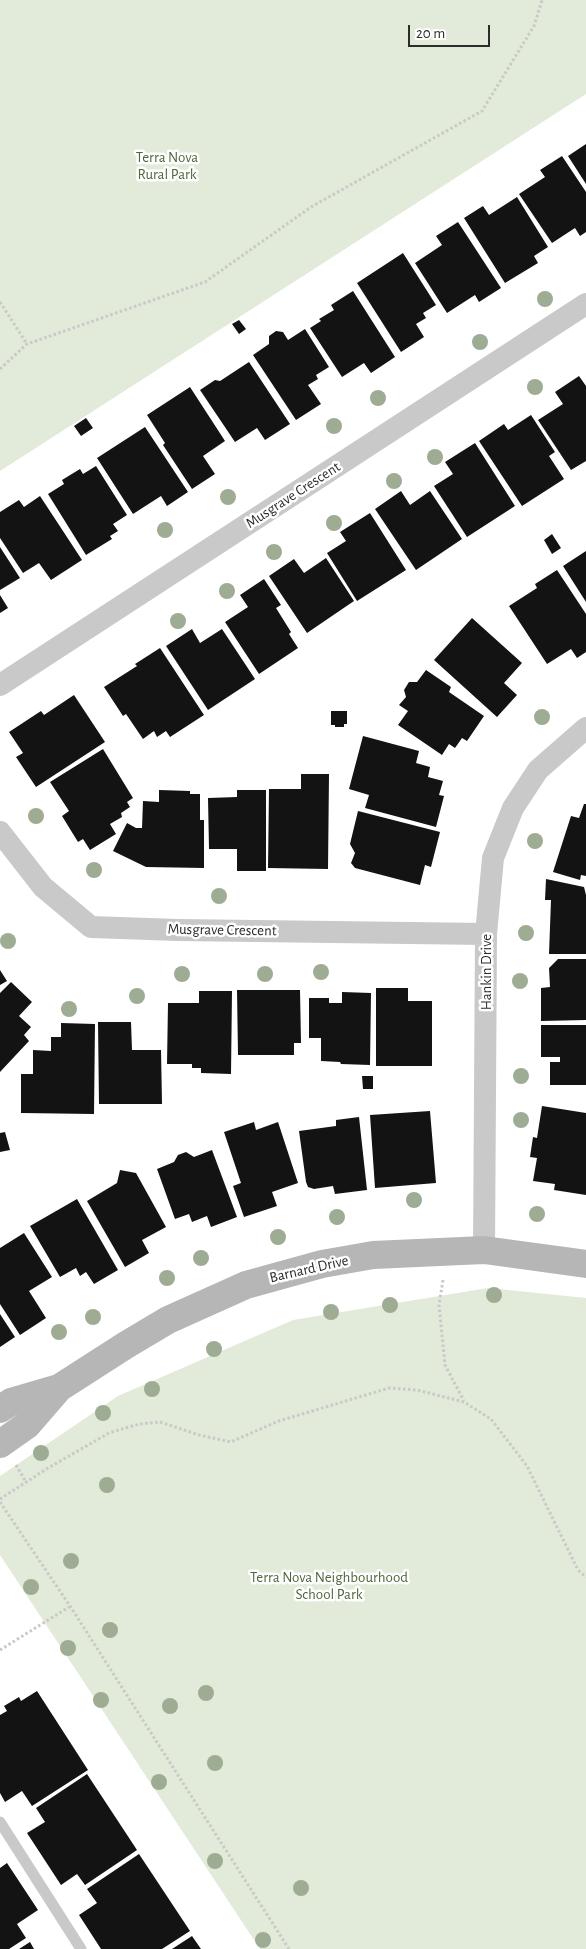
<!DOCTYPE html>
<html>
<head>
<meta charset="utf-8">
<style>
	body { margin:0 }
	#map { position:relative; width:586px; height:1949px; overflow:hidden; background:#fff; font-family:"Alegreya Sans",sans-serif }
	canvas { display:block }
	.scale { position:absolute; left:408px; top:25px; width:82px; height:22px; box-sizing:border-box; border:2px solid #2c2c2c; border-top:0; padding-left:6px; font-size:15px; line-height:18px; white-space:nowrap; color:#2c2c2c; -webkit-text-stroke:4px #fff; paint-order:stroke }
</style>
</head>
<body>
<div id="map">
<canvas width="586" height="1949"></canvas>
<div class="scale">20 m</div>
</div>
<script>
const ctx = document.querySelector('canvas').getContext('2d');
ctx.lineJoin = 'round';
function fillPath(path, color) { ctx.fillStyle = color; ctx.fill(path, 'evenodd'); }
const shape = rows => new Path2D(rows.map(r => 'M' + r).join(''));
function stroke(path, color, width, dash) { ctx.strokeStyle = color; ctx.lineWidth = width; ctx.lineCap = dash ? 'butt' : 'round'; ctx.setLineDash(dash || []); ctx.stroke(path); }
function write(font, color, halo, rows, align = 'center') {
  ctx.font = font + ' "Alegreya Sans",sans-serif'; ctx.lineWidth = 5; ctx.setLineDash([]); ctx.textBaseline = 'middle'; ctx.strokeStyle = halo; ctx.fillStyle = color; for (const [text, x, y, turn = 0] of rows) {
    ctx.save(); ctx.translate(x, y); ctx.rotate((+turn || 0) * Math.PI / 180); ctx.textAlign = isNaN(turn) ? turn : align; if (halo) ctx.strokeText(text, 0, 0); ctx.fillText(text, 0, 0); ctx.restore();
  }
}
fillPath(shape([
	[0,0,586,0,586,94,0,471],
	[488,1288,586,1298,586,1949,260,1949,0,1555,0,1476,118,1396,293,1320]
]), '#e2ead9');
fillPath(shape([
	[586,144,586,184,568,156],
	[562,156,586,192,586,232,580,236,575,228,552,243,519,194,545,177,540,170],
	[517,197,548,247,534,256,538,263,505,283,464,218,483,206,489,215],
	[458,222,501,288,479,302,475,295,447,313,415,263,442,245,436,236],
	[403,253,436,305,423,313,426,318,416,324,424,337,401,352,357,283],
	[353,291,395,357,371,373,364,363,342,377,310,328,321,321,319,319,334,310,331,305],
	[239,320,246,329,239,334,232,324],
	[305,329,329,367,316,375,318,379,308,385,321,404,296,420,253,355,269,344,269,336,276,331,283,332,288,340],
	[249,362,290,424,265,440,257,428,235,442,200,390,215,380,220,381],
	[579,376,586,386,586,461,571,470,538,420,563,404,555,392],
	[190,387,225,441,203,456,215,474,192,489,163,445,165,443,147,415],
	[531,415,555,452,549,456,564,479,522,506,479,441,504,424,508,430],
	[86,418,93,428,81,436,74,426],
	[145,427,188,492,167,506,161,496,133,514,97,458],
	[475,443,515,506,467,537,434,486,453,474,445,462],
	[96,466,127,515,113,524,118,531,110,536,112,539,86,555,48,494,64,484,62,480,80,469,83,474],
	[401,491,410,505,430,491,462,539,416,570,375,509],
	[40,496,82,560,51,580,39,563,23,573,0,538,0,512,19,500,24,507],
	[370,513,406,570,357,601,327,553,346,541,340,532],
	[552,534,561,548,552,554,544,540],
	[0,547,20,578,0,590],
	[586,551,586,602,563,566],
	[326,558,354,601,307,633,269,576,294,559,304,573],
	[557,570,586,614,586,652,577,658,571,649,547,664,509,606,537,588,535,584],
	[264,579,281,605,276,608,291,632,289,634,298,648,259,674,225,622,248,607,240,595],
	[0,595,8,608,0,613],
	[472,618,522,663,504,683,517,695,497,717,434,660],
	[192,629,200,643,222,629,255,679,208,710,166,646],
	[160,648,204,715,170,737,166,731,157,737,154,731,143,739,126,714,123,716,104,687,137,666,135,664],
	[426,670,451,687,449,692,484,716,467,741,462,738,455,748,449,744,442,755,398,725,408,711,399,705,406,697,404,690,409,682,417,682],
	[74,695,105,742,36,787,16,757,23,753,9,732,41,711,44,715],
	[331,711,347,711,347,724,344,724,344,727,335,727,335,725,331,725],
	[363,736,419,751,416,763,430,767,428,777,443,781,439,795,444,796,436,827,365,808,369,795,349,789],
	[103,749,133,798,127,802,130,807,121,813,122,817,110,824,116,834,90,850,83,839,78,842,62,816,69,811,50,782],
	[301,774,329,774,328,869,268,868,269,789,301,789],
	[159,790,190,791,190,794,200,794,200,820,204,820,204,868,146,867,113,851,127,823,136,828,142,828,143,801,159,802],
	[237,790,266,790,266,871,237,871,237,849,209,849,208,798,237,797],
	[584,804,586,804,586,876,581,875,580,880,553,872,571,816,579,818],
	[358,811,440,832,431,867,425,865,420,885,355,868,351,863,355,853,350,844],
	[546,879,584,887,586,895,586,954,549,954,551,900,545,900],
	[558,959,586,959,586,1020,541,1021,541,988,550,987,549,968],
	[0,970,7,981,0,985],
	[11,982,32,1002,19,1016,31,1027,24,1035,29,1041,0,1072,0,993],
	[376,988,408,988,408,1001,432,1001,432,1066,376,1066],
	[237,990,300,990,301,1043,294,1043,294,1055,238,1055],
	[199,991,232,991,231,1074,201,1073,201,1068,192,1068,192,1064,167,1064,168,1003,199,1003],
	[342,992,371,993,370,1065,341,1064,340,1062,321,1061,321,1038,309,1038,309,998,329,998,329,1003,342,1003],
	[98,1022,131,1022,132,1050,161,1050,162,1104,99,1104],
	[61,1023,95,1024,94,1114,21,1113,21,1074,33,1074,33,1050,51,1051,51,1037,61,1037],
	[541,1025,586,1025,586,1085,550,1085,550,1062,560,1062,560,1057,541,1057],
	[362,1076,373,1076,373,1089,363,1089],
	[542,1106,586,1113,586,1195,554,1190,555,1184,533,1181,537,1158,530,1157,533,1137,537,1138],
	[430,1111,436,1183,375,1188,370,1115],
	[359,1117,367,1190,335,1194,333,1186,314,1189,308,1187,306,1182,299,1131,336,1126,336,1120],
	[254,1122,256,1130,278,1122,298,1183,272,1192,277,1206,244,1217,233,1186,241,1183,224,1132],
	[5,1132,10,1150,0,1152,0,1133],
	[212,1150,237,1217,211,1227,207,1216,192,1222,189,1214,175,1219,157,1169,174,1162,178,1155,186,1152,194,1157],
	[120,1170,136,1173,166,1227,142,1240,149,1253,125,1267,87,1201,117,1183],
	[77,1199,118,1270,94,1284,86,1272,80,1276,76,1268,60,1277,30,1226],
	[24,1233,52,1277,29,1291,46,1318,20,1335,0,1304,0,1248],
	[0,1314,15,1337,0,1347],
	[37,1691,88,1770,32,1806,22,1791,5,1802,0,1793,0,1715,7,1711,4,1706,19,1697,21,1701],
	[87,1774,137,1850,85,1885,77,1874,61,1885,27,1833,45,1822,36,1808],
	[139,1854,190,1931,162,1949,101,1949,79,1915,97,1903,87,1889],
	[7,1863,38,1910,17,1924,26,1938,9,1949,0,1949,0,1868],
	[192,1936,201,1949,172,1949],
	[30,1942,34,1949,19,1949]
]), '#131313');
stroke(shape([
	[0,302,27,344],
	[0,369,27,344,205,282,311,207,482,111,534,26,542,0],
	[443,1280,439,1305,445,1365,464,1401],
	[16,1465,26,1482],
	[0,1499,48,1468,109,1433,139,1424,160,1422,199,1435,231,1442,279,1421,389,1388,417,1390,464,1402,491,1419,527,1466,578,1570,586,1577],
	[0,1502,70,1606,289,1949],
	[0,1650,69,1607]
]), '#c9c9c9', 3, [2.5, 2.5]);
stroke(shape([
	[0,1822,81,1949]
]), '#c9c9c9', 11);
stroke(shape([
	[0,685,586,304],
	[0,832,43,887,91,927,178,930,486,934],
	[484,1250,486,934,493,858,513,808,538,770,586,728]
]), '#c9c9c9', 22);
stroke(shape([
	[0,1409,11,1402,59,1388],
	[0,1444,27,1425,59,1388,126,1345,168,1320,246,1285,322,1264,373,1255,484,1250,586,1264]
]), '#b6b6b6', 28);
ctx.fillStyle = '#9eac93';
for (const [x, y] of [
	[545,299],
	[480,342],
	[535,387],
	[378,398],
	[334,426],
	[435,457],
	[394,481],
	[228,497],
	[334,523],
	[165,530],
	[274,552],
	[227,591],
	[178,621],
	[542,717],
	[36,816],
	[535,841],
	[94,870],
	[219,896],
	[526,933],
	[8,941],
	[321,972],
	[182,974],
	[265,974],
	[520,981],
	[137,996],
	[69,1009],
	[521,1076],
	[521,1120],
	[414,1200],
	[537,1214],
	[337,1217],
	[278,1237],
	[201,1258],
	[167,1278],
	[494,1295],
	[390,1305],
	[331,1312],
	[93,1317],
	[59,1332],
	[214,1349],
	[152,1389],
	[103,1413],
	[41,1453],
	[107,1485],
	[71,1561],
	[31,1587],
	[110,1630],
	[68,1648],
	[206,1693],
	[101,1700],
	[170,1706],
	[215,1763],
	[159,1782],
	[215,1861],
	[301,1888],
	[263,1940]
]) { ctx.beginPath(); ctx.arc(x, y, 8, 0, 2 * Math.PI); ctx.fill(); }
write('15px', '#4e683a', '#fff', [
	["Terra Nova",167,157],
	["Rural Park",167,174],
	["Terra Nova Neighbourhood",329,1577],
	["School Park",329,1594]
]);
write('15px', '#2c2c2c', '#fff', [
	["Musgrave Crescent",293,495,-33],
	["Musgrave Crescent",222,930,1],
	["Hankin Drive",486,972,-90],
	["Barnard Drive",309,1269,-13]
]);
</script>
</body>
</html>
